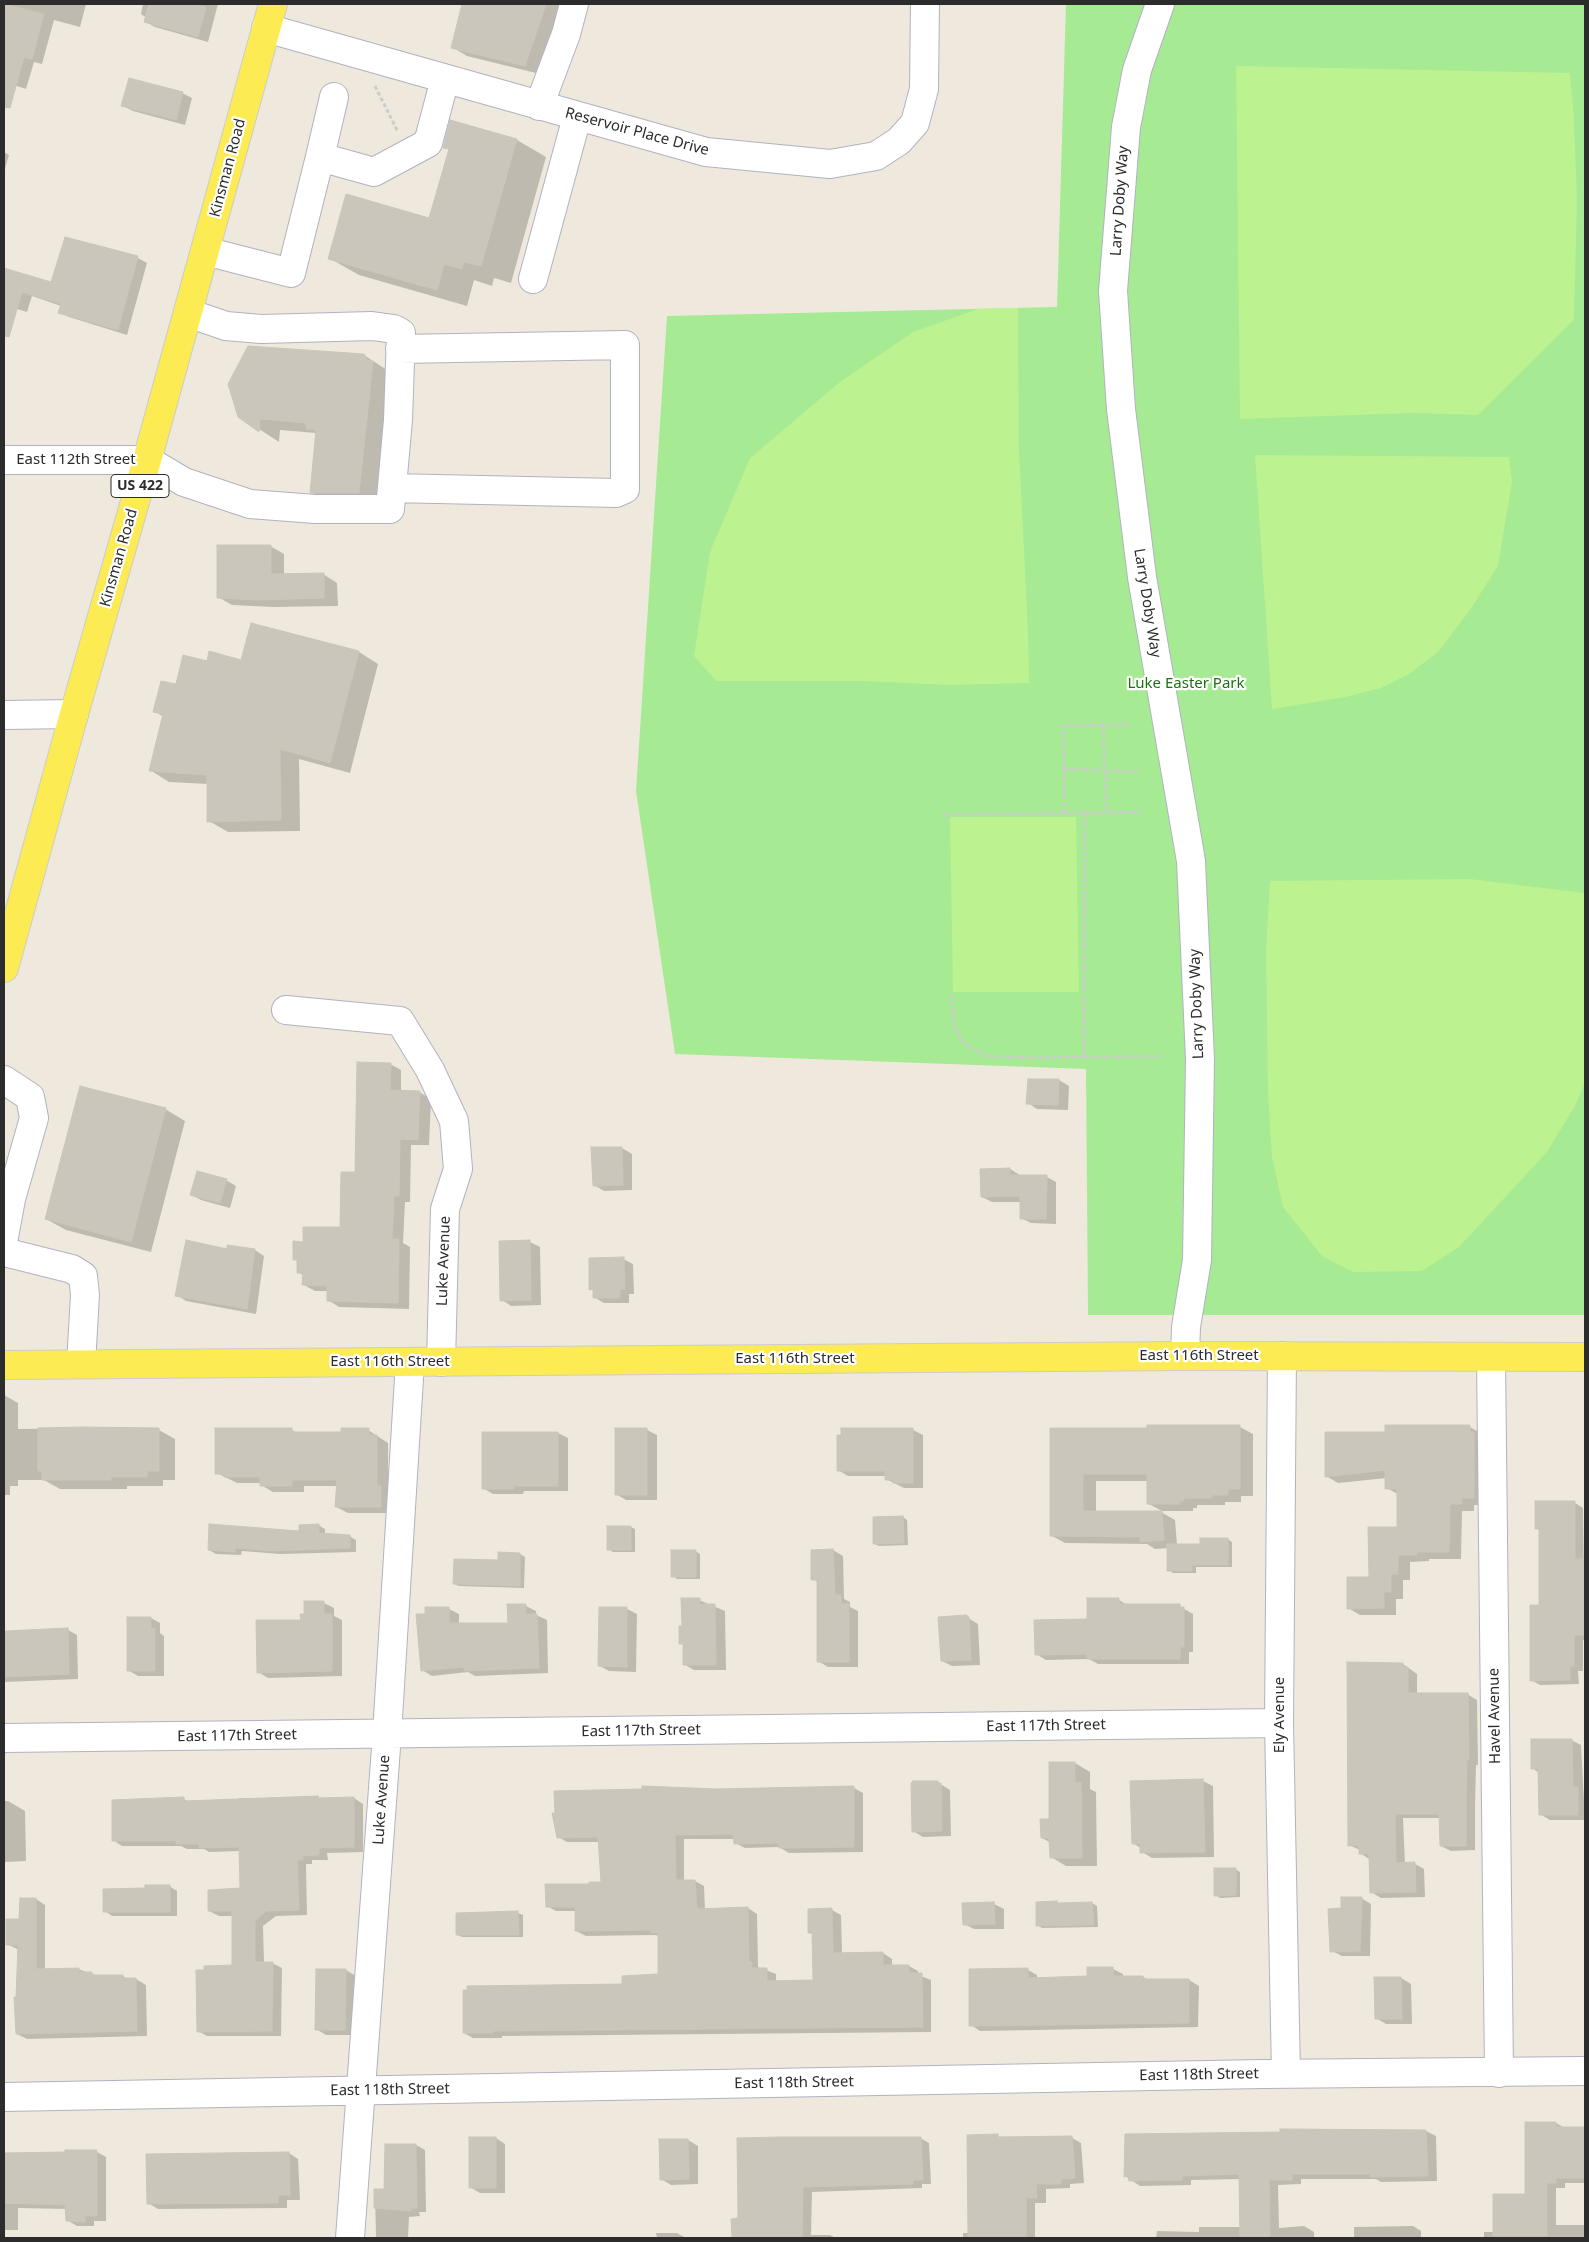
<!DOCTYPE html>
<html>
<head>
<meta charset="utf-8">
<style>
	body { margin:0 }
	#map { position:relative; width:1589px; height:2242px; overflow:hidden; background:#efe9dd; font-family:"Noto Sans",sans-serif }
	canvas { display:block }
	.frame { position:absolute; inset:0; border:5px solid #2c2c2c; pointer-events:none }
</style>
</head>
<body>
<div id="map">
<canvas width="1589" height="2242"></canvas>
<div class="frame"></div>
</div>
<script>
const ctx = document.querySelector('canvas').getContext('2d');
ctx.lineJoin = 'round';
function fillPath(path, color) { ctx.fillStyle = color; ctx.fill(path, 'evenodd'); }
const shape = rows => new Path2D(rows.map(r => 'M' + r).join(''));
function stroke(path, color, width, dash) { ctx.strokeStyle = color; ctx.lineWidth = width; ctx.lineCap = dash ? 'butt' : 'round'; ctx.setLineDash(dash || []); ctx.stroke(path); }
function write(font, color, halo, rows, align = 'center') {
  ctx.font = font + ' "Noto Sans",sans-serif'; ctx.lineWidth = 4.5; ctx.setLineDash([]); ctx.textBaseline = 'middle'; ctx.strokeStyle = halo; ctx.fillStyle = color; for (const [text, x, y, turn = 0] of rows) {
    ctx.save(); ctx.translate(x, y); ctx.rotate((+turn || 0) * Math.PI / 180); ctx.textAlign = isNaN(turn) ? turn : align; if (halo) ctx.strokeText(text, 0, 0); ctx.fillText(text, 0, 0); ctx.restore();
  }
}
fillPath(shape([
	[1066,4,1585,4,1585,1315,1088,1315,1086,1069,675,1054,636,791,667,316,1057,307]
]), '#a7ea94');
fillPath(shape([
	[1236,66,1570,73,1574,119,1577,200,1574,320,1478,415,1414,413,1240,419],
	[1018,308,1019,450,1028,631,1029,683,950,685,861,681,716,681,694,656,710,552,750,458,840,382,913,332,978,309],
	[1255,455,1509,457,1512,482,1498,566,1470,610,1438,652,1409,674,1381,688,1345,697,1272,709],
	[950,817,1076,817,1079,992,953,992],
	[1470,879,1585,893,1585,1083,1575,1106,1547,1152,1459,1247,1422,1271,1353,1272,1322,1256,1283,1207,1272,1157,1268,1093,1266,949,1270,881]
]), '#bcf28f');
fillPath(shape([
	[6,4,86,4,80,27,54,20,42,64,34,62,26,89,4,82,4,10],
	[143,4,218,4,208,42,155,27,146,22,147,18,141,14],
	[463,4,563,4,540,74,467,56,452,47],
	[182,93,192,98,185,125,133,111,123,106],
	[517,140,546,157,511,283,494,278,492,286,474,280,467,306,359,275,329,258,430,220,450,150,444,147],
	[4,152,9,155,4,172],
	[138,258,147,263,127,335,69,317,60,312,61,306,32,296,27,312,4,305,4,269,52,283],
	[364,355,393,374,379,504,331,504,311,492,316,433,280,430,279,442,239,416],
	[270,546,284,554,284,575,323,574,337,583,338,606,273,607,232,605,218,597],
	[359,652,378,664,350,773,299,759,300,831,228,832,209,821,208,784,169,782,150,770,164,717,154,711,176,686,208,662],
	[390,1064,401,1070,401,1092,419,1092,431,1099,429,1145,411,1145,410,1202,405,1202,403,1243,410,1247,409,1309,339,1307,328,1300,328,1291,315,1291,304,1285,304,1276,298,1272,298,1261,294,1259,305,1243,342,1229],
	[1029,1080,1059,1080,1069,1086,1068,1110,1037,1109,1028,1103],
	[165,1109,185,1121,151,1252,66,1230,46,1219],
	[622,1148,632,1154,632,1190,604,1191,594,1185],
	[1010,1169,1020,1175,1047,1177,1056,1182,1056,1224,1031,1223,1021,1218,1021,1202,992,1202,982,1197],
	[226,1180,236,1186,230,1208,201,1200,192,1195],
	[530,1242,540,1247,541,1305,511,1306,502,1300],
	[228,1250,255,1250,264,1256,256,1314,186,1301,177,1295],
	[623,1259,633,1264,634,1294,629,1294,629,1303,604,1303,594,1297,594,1291,591,1289],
	[4,1395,18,1403,18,1429,110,1428,159,1430,175,1439,175,1480,163,1480,163,1486,127,1486,127,1489,60,1489,44,1480,18,1480,18,1486,10,1486,10,1495,4,1495],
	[1240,1427,1253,1434,1253,1496,1241,1496,1241,1502,1225,1502,1225,1505,1197,1505,1197,1508,1193,1508,1193,1511,1162,1511,1149,1504,1149,1481,1096,1481,1096,1512,1161,1512,1175,1520,1177,1545,1201,1545,1228,1539,1232,1542,1232,1567,1196,1567,1196,1573,1173,1573,1169,1570,1169,1548,1155,1549,1147,1544,1065,1543,1052,1536,1052,1430],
	[1470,1427,1482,1434,1486,1505,1474,1505,1474,1511,1462,1511,1461,1559,1429,1559,1429,1561,1410,1562,1410,1580,1403,1580,1403,1599,1396,1599,1396,1615,1360,1615,1348,1608,1370,1578,1399,1528,1399,1495,1387,1488,1387,1478,1338,1483,1326,1476,1387,1433],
	[292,1430,297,1433,342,1433,368,1430,388,1443,388,1492,392,1513,348,1513,336,1507,338,1486,304,1486,304,1492,273,1492,261,1485,261,1483,237,1483,217,1473],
	[647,1430,657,1435,657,1500,626,1500,616,1494],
	[913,1430,923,1435,923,1488,904,1488,886,1479,886,1476,848,1476,838,1470],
	[483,1433,558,1433,568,1438,568,1491,524,1491,523,1494,493,1494,483,1488],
	[1575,1503,1583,1508,1585,1640,1583,1640,1583,1671,1578,1671,1579,1684,1540,1685,1531,1680,1540,1606,1540,1530,1536,1528],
	[903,1517,907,1520,908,1545,879,1546,875,1544],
	[318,1525,325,1529,325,1534,349,1536,356,1540,356,1552,280,1554,242,1551,241,1555,216,1554,209,1550,300,1532],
	[631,1527,635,1529,635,1552,613,1552,608,1549],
	[833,1550,843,1556,844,1599,850,1602,850,1607,858,1611,858,1667,828,1667,818,1661,818,1582,813,1579,812,1551],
	[695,1551,700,1554,700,1579,677,1579,673,1576],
	[499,1554,520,1554,525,1557,524,1588,459,1586,454,1584,499,1561],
	[699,1600,725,1611,726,1670,694,1670,685,1665,685,1645,681,1643,683,1627],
	[1119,1600,1129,1606,1179,1606,1193,1614,1193,1652,1189,1652,1189,1664,1098,1664,1089,1659,1046,1660,1036,1654],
	[305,1603,324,1603,334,1608,334,1616,342,1620,342,1676,268,1678,258,1672,302,1621,305,1615],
	[526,1606,536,1611,536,1615,547,1620,548,1673,475,1676,468,1672,432,1676,422,1670,426,1609,449,1609,459,1614,459,1624,509,1624],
	[600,1609,627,1609,637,1614,636,1672,609,1671,600,1666],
	[151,1618,160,1623,160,1633,164,1636,164,1676,138,1676,128,1670],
	[968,1618,978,1624,980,1665,952,1666,942,1661],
	[68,1630,77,1635,78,1679,4,1682,4,1631],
	[1403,1664,1417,1674,1417,1694,1467,1694,1477,1700,1478,1765,1476,1765,1475,1807,1475,1850,1451,1851,1441,1846,1441,1818,1403,1818,1405,1864,1415,1864,1424,1869,1425,1897,1381,1898,1371,1892,1369,1859,1360,1853,1360,1850,1349,1845],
	[1571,1740,1581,1745,1585,1820,1550,1820,1540,1814,1539,1773,1532,1768],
	[1075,1763,1090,1772,1090,1789,1096,1792,1097,1866,1066,1866,1051,1857,1051,1843,1042,1838],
	[1203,1781,1213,1786,1214,1857,1152,1858,1142,1852,1142,1849,1133,1843,1132,1782],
	[937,1782,950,1790,951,1836,923,1837,913,1831],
	[854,1788,863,1793,863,1852,789,1853,779,1847,745,1848,735,1843,735,1839,684,1839,684,1881,695,1881,704,1886,705,1910,748,1908,757,1914,758,1967,776,1974,776,1982,814,1981,813,1934,810,1932,832,1910,841,1915,842,1954,883,1953,892,1959,892,1966,909,1966,918,1971,918,1975,931,1980,931,2032,502,2036,502,2038,473,2038,464,2033,659,1975,659,1937,656,1935,586,1936,576,1931,576,1911,556,1911,547,1906,590,1886,602,1883,600,1842,567,1842,558,1837,764,1790],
	[239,1798,354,1798,363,1804,363,1852,327,1853,328,1860,312,1860,312,1864,306,1864,307,1915,276,1916,263,1926,264,1963,272,1963,282,1968,281,2036,207,2036,198,2031,234,1966,233,1916,219,1916,209,1911,241,1889,240,1851,209,1852,204,1849,187,1849,181,1846,122,1846,113,1840,184,1799,189,1802,239,1800],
	[4,1801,8,1801,25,1811,26,1861,4,1862],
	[1235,1869,1240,1872,1240,1897,1220,1898,1216,1895],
	[169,1886,177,1891,177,1916,112,1916,105,1911,147,1889],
	[1361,1898,1371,1904,1370,1956,1342,1956,1332,1951,1343,1909],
	[36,1899,45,1905,45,1970,78,1969,98,1976,123,1976,127,1979,136,1979,146,1985,147,2036,27,2039,17,2034,19,1950,7,1944,20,1920],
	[1092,1903,1097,1906,1098,1927,1042,1928,1037,1925],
	[994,1904,1004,1909,1004,1929,974,1929,964,1924],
	[518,1913,523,1915,523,1937,462,1937,458,1935,458,1914],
	[1113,1969,1123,1974,1123,1977,1143,1977,1149,1980,1189,1980,1199,1986,1198,2027,980,2031,971,2025,1028,1970,1037,1975,1037,1979,1089,1977],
	[346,1970,356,1976,355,2035,326,2035,316,2029],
	[1401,1978,1411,1984,1412,2024,1386,2024,1376,2018,1376,1979],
	[1556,2123,1565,2128,1585,2128,1585,2183,1565,2183,1565,2188,1556,2188,1556,2225,1585,2225,1585,2238,1484,2238,1484,2232,1494,2232,1526,2195],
	[1426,2131,1436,2136,1437,2181,1381,2182,1376,2179,1301,2179,1301,2184,1278,2185,1279,2228,1304,2226,1314,2232,1314,2238,1156,2238,1157,2231,1199,2232,1199,2227,1241,2227,1241,2179,1191,2180,1191,2185,1140,2186,1125,2176,1308,2132],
	[997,2136,1002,2138,1072,2138,1081,2143,1084,2183,1070,2184,1070,2188,1046,2189,1046,2203,1035,2203,1035,2238,963,2238,963,2233,970,2233],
	[496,2138,505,2144,505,2193,480,2193,470,2187],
	[920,2138,929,2143,931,2184,922,2184,922,2188,812,2192,811,2235,830,2235,836,2238,733,2238,733,2220,739,2220,738,2140],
	[688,2140,698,2146,698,2184,671,2185,661,2179],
	[387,2145,416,2145,425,2150,426,2212,419,2212,420,2216,409,2217,408,2238,376,2238,375,2191,385,2191],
	[97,2152,106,2157,106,2221,94,2221,94,2226,77,2226,67,2220,67,2209,18,2208,18,2230,4,2230,4,2153],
	[289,2153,298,2159,300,2200,287,2200,287,2208,158,2209,148,2203],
	[1413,2226,1421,2231,1421,2238,1354,2238,1354,2227],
	[656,2233,677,2233,686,2238,657,2238]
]), '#0003');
const building = shape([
	[4,4,44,14,32,59,24,57,10,108,4,107,4,4],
	[149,4,193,4,206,7,198,37,144,22,149,4],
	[462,4,546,4,525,66,451,48,462,4],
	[129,78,183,92,176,120,121,106,129,78],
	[450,120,517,139,481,266,464,262,462,269,444,264,437,290,328,259,346,194,429,218,449,149,443,148,450,120],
	[65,237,138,256,118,330,58,313,61,304,22,292,9,337,4,336,4,268,51,282,65,237],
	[248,346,364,354,367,360,373,361,359,493,310,493,316,430,306,429,306,423,260,419,259,432,238,417,228,384,248,346],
	[217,545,271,545,271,574,324,573,324,598,258,600,217,598,217,545],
	[251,623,359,651,330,763,280,749,281,820,207,822,207,775,149,771,163,714,153,712,161,681,176,684,183,655,207,661,209,651,241,660,251,623],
	[357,1062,391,1063,390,1090,420,1091,418,1140,400,1139,399,1196,394,1196,392,1239,399,1239,398,1303,327,1301,327,1286,302,1285,303,1273,297,1273,297,1260,293,1260,293,1241,303,1242,303,1227,340,1227,341,1172,355,1172,357,1062],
	[1028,1079,1059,1079,1058,1105,1026,1104,1028,1079],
	[80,1086,166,1108,131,1242,45,1219,80,1086],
	[591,1147,622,1147,623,1185,593,1186,591,1147],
	[1010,1168,1010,1175,1047,1175,1046,1219,1020,1219,1020,1196,981,1197,980,1169,1010,1168],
	[197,1171,227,1179,220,1203,190,1195,197,1171],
	[186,1240,227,1249,227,1245,255,1249,247,1309,175,1296,186,1240],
	[530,1240,531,1300,500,1301,499,1241,530,1240],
	[624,1257,625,1289,620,1289,620,1298,593,1298,593,1289,589,1290,589,1258,624,1257],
	[1147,1425,1240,1425,1240,1489,1228,1489,1228,1495,1212,1495,1212,1498,1184,1498,1184,1501,1180,1501,1180,1504,1147,1504,1147,1474,1083,1474,1083,1511,1162,1511,1164,1540,1140,1542,1140,1537,1050,1536,1050,1428,1147,1428,1147,1425],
	[1385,1425,1470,1425,1470,1432,1474,1432,1474,1498,1462,1498,1462,1504,1450,1504,1449,1552,1417,1552,1417,1555,1398,1555,1398,1574,1391,1574,1391,1592,1384,1592,1384,1608,1347,1609,1347,1577,1369,1577,1368,1527,1397,1527,1397,1489,1385,1489,1385,1470,1325,1477,1325,1432,1385,1432,1385,1425],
	[82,1427,159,1428,159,1471,147,1471,147,1477,111,1477,111,1480,42,1480,42,1471,38,1471,38,1428,82,1427],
	[215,1428,292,1428,292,1432,341,1432,341,1428,369,1428,369,1435,377,1435,377,1486,381,1486,381,1507,335,1507,337,1480,292,1480,292,1486,260,1486,260,1477,224,1477,224,1474,215,1474,215,1428],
	[615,1428,647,1428,647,1495,615,1495,615,1428],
	[841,1428,913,1428,913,1483,893,1483,893,1480,885,1480,885,1471,837,1471,837,1435,841,1435,841,1428],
	[482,1432,558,1432,558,1486,514,1486,514,1489,482,1489,482,1432],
	[1535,1501,1575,1501,1575,1559,1584,1559,1585,1635,1574,1635,1574,1666,1570,1666,1570,1680,1530,1681,1530,1605,1539,1605,1539,1529,1535,1529,1535,1501],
	[903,1516,904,1543,873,1544,873,1517,903,1516],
	[209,1524,299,1531,299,1525,319,1524,319,1533,350,1535,350,1548,272,1551,235,1548,235,1552,208,1550,209,1524],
	[607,1526,631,1526,631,1550,607,1550,607,1526],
	[1200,1538,1228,1538,1228,1565,1192,1565,1192,1571,1167,1571,1167,1544,1200,1544,1200,1538],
	[833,1549,835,1595,841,1595,841,1604,849,1604,849,1662,817,1662,817,1580,811,1580,811,1550,833,1549],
	[671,1550,696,1550,696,1577,671,1577,671,1550],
	[498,1552,520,1553,520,1586,453,1584,454,1559,498,1560,498,1552],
	[681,1598,700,1598,700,1604,715,1604,716,1665,683,1665,683,1644,679,1644,679,1626,682,1626,681,1598],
	[1087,1598,1119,1598,1119,1604,1180,1604,1180,1607,1184,1607,1184,1647,1180,1647,1180,1659,1087,1659,1087,1654,1035,1655,1034,1620,1087,1619,1087,1598],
	[304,1601,324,1601,324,1614,332,1614,332,1671,257,1673,256,1620,301,1620,300,1614,304,1614,304,1601],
	[507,1604,526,1604,526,1614,537,1614,539,1668,464,1671,464,1667,421,1671,416,1614,425,1614,425,1607,449,1607,449,1623,508,1623,507,1604],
	[599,1607,627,1607,627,1667,598,1666,599,1607],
	[966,1615,969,1617,971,1660,941,1661,938,1617,966,1615],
	[127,1617,151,1617,151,1629,155,1629,155,1671,127,1671,127,1617],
	[68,1628,69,1674,4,1677,4,1635,6,1635,6,1631,68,1628],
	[1347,1662,1403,1663,1403,1667,1408,1667,1408,1693,1468,1693,1469,1760,1467,1760,1466,1801,1466,1846,1440,1846,1439,1814,1395,1814,1396,1863,1415,1862,1416,1892,1370,1893,1369,1854,1359,1854,1359,1845,1348,1846,1347,1662],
	[1531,1739,1572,1739,1573,1787,1578,1787,1578,1815,1539,1815,1538,1769,1531,1769,1531,1739],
	[1049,1762,1075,1762,1075,1783,1081,1782,1082,1858,1050,1858,1049,1838,1041,1838,1040,1819,1049,1819,1049,1762],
	[1203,1779,1205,1852,1140,1853,1140,1844,1132,1844,1130,1781,1203,1779],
	[913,1781,938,1781,938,1783,941,1783,942,1831,912,1832,911,1783,913,1781],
	[642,1786,717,1789,854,1786,854,1847,779,1848,779,1843,734,1844,733,1834,675,1835,676,1880,695,1880,697,1909,748,1907,749,1962,752,1962,752,1968,767,1968,767,1981,813,1980,812,1933,808,1933,808,1909,832,1908,833,1953,883,1952,883,1965,909,1965,909,1973,922,1973,923,2027,493,2031,493,2033,463,2033,463,1990,467,1990,467,1986,622,1984,622,1976,658,1974,658,1933,651,1933,651,1930,575,1931,575,1907,546,1907,545,1884,589,1884,589,1882,601,1882,598,1837,557,1838,552,1813,555,1813,554,1791,642,1789,642,1786],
	[318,1796,318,1798,354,1797,354,1847,319,1848,319,1855,303,1856,303,1860,297,1860,299,1910,266,1911,255,1921,255,1962,273,1962,272,2031,197,2032,196,1970,204,1970,204,1966,232,1965,232,1911,208,1911,208,1890,240,1888,239,1847,199,1848,199,1844,176,1844,176,1841,112,1841,112,1800,184,1797,184,1801,318,1796],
	[1214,1868,1236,1868,1236,1895,1214,1896,1214,1868],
	[145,1885,170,1885,170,1912,103,1912,103,1889,145,1888,145,1885],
	[1341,1897,1362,1897,1360,1951,1330,1952,1328,1909,1341,1908,1341,1897],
	[20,1898,36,1898,36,1969,79,1968,79,1972,92,1972,92,1975,123,1975,123,1978,136,1978,137,2031,16,2034,14,1997,16,1997,18,1945,6,1945,6,1919,19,1919,20,1898],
	[1057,1901,1057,1903,1092,1902,1094,1925,1036,1926,1036,1902,1057,1901],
	[994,1902,995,1924,963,1925,962,1903,994,1902],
	[518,1911,519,1935,456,1935,456,1913,518,1911],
	[1087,1967,1113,1967,1113,1976,1143,1976,1143,1979,1189,1979,1189,2023,969,2026,969,1969,1028,1968,1028,1978,1087,1976,1087,1967],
	[316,1969,346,1969,345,2030,315,2030,316,1969],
	[1374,1977,1401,1977,1402,2019,1375,2019,1374,1977],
	[1525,2122,1556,2122,1556,2127,1585,2127,1585,2178,1556,2178,1556,2183,1547,2183,1547,2236,1493,2236,1493,2194,1525,2194,1525,2122],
	[1280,2129,1426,2130,1428,2176,1371,2177,1370,2174,1292,2174,1292,2180,1269,2180,1270,2238,1240,2238,1239,2174,1182,2176,1182,2180,1129,2181,1128,2176,1124,2177,1125,2134,1280,2132,1280,2129],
	[998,2134,998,2137,1072,2136,1075,2178,1061,2179,1061,2184,1036,2184,1037,2198,1026,2198,1026,2238,968,2238,967,2135,998,2134],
	[469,2137,496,2137,496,2188,469,2188,469,2137],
	[780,2137,921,2137,923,2180,913,2180,913,2184,803,2187,802,2238,732,2238,731,2219,738,2218,737,2138,780,2137],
	[659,2139,688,2139,689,2179,660,2180,659,2139],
	[385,2144,416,2144,417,2208,411,2208,411,2211,374,2208,374,2189,384,2189,385,2144],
	[65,2150,97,2150,97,2216,85,2216,85,2222,66,2221,65,2205,4,2203,4,2153,65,2152,65,2150],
	[289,2152,290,2195,278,2195,278,2203,147,2204,146,2154,289,2152]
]);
fillPath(building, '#cac6bc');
stroke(building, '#cac6b6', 1);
const minor = shape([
	[1160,4,1137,70,1126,127,1113,291,1121,409,1142,577,1191,861,1200,1059,1197,1260,1186,1327,1185,1356],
	[266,28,706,152,830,164,876,156,899,141,915,123,924,89,925,4],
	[539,106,566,34,574,4],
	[320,157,334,97],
	[205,251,291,273,320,157,374,172,428,143,445,79],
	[533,279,577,117],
	[4,460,147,460,184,482,250,504,315,509,390,509,398,420,401,333,394,329,372,326,261,329,226,326,188,313],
	[392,488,616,493,625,489,625,345,400,349],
	[4,715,74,714],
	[286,1010,400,1021,430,1070,454,1121,458,1169,445,1209,441,1362],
	[4,1080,30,1097,34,1118,11,1199,4,1237],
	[4,1252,72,1269,83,1276,85,1295,81,1364],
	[1282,1356,1279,1723,1286,2074],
	[1491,1358,1499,2073],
	[4,1738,1279,1723],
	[4,2097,1263,2074,1585,2071],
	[350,2238,387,1734,410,1362]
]);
const major = shape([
	[4,968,74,714,147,460,273,4],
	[4,1365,1185,1356,1585,1357]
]);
stroke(minor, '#b1b2c1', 30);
stroke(major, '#ccc', 30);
stroke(shape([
	[375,86,398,132],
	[1103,725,1107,813],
	[1064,769,1138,772],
	[1065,813,1063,726,1132,724],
	[943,815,1143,812],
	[952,995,954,1027,965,1044,985,1056,1030,1058,1163,1056],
	[1084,1057,1085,813]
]), '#ccc', 3, [4, 2.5]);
stroke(minor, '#fff', 28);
stroke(major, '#fdeb53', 28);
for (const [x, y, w] of [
	[140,486,58]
]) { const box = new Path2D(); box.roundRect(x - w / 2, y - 11.5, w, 23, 4); ctx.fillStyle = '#fff'; ctx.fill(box); stroke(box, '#2c2c2c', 1); }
write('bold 14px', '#2c2c2c', null, [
	["US 422",140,486]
]);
write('15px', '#2c2c2c', '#fff', [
	["Reservoir Place Drive",637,132,15],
	["Kinsman Road",228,168,-75],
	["Larry Doby Way",1120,201,-86],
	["East 112th Street",76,460],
	["Kinsman Road",119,558,-74],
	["Larry Doby Way",1147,603,81],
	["Larry Doby Way",1197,1004,-92],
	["Luke Avenue",444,1261,-88],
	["East 116th Street",1199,1356],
	["East 116th Street",795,1359],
	["East 116th Street",390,1362],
	["Ely Avenue",1280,1715,-90],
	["Havel Avenue",1495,1716,-91],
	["East 117th Street",1046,1726,-1],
	["East 117th Street",641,1731,-1],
	["East 117th Street",237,1736,-1],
	["Luke Avenue",382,1800,-86],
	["East 118th Street",1199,2075,-1],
	["East 118th Street",794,2083,-1],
	["East 118th Street",390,2090,-1]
]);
write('15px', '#1c7114', '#fff', [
	["Luke Easter Park",1186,684]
]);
</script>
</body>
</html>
